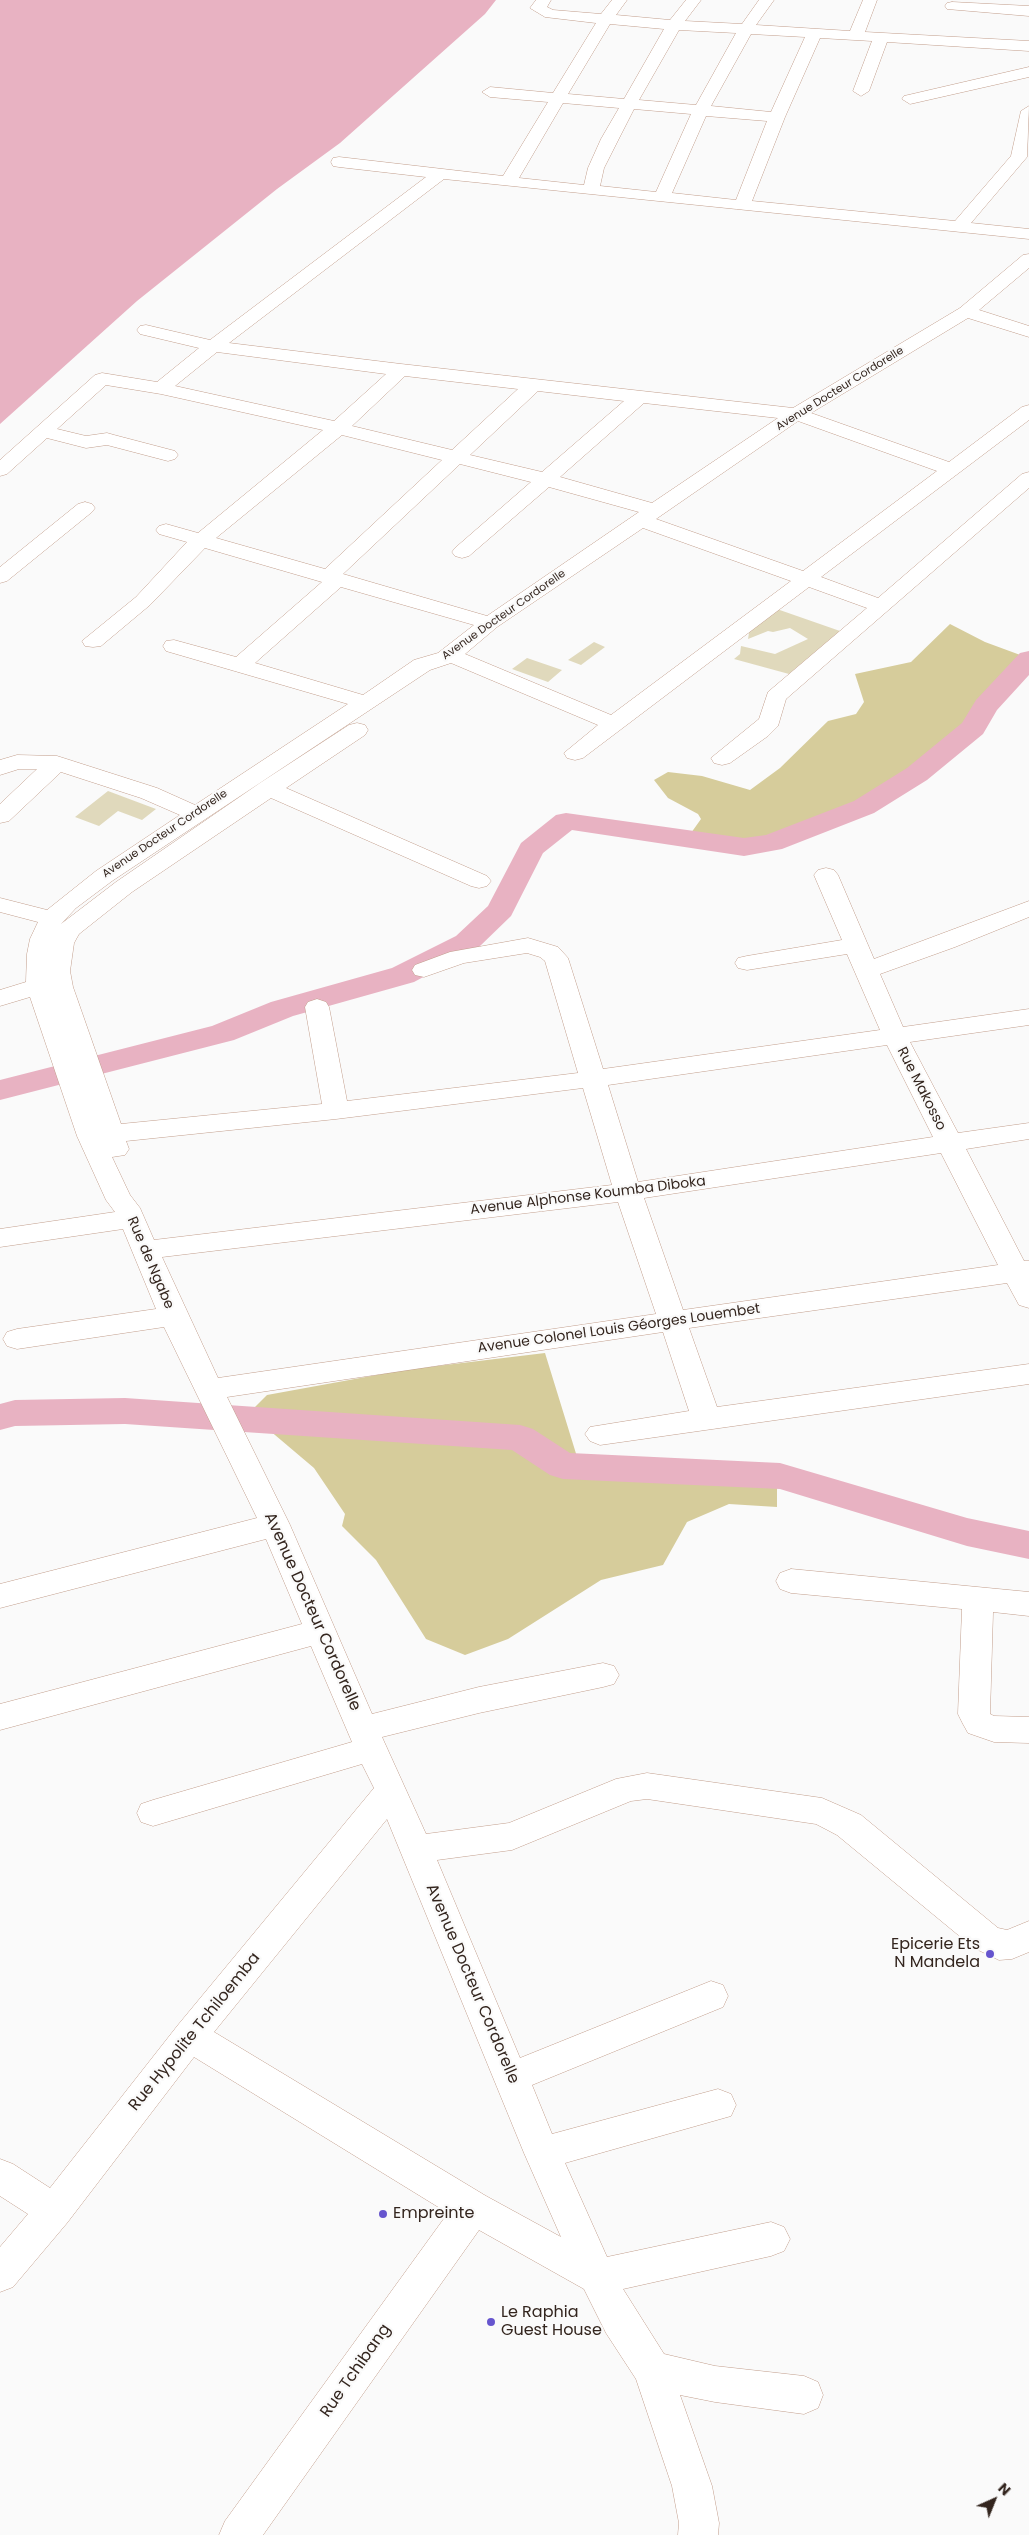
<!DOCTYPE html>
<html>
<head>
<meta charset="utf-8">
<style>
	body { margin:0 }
	#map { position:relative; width:1029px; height:2535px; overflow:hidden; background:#fafafa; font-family:Poppins,sans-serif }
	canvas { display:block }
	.north { position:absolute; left:969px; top:2475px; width:50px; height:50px; -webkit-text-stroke:4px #fafafa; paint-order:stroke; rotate:44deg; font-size:14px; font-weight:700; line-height:20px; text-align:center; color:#33251e }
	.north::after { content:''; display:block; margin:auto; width:18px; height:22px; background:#33251e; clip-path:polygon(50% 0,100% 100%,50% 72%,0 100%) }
</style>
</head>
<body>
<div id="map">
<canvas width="1029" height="2535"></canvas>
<div class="north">N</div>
</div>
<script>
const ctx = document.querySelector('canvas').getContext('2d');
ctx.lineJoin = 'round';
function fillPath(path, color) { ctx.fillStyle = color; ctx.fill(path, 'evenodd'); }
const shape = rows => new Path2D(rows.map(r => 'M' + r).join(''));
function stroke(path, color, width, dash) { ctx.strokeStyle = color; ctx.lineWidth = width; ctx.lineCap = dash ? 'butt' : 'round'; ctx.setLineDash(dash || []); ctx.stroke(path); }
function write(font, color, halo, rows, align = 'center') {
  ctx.font = font + ' Poppins,sans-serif'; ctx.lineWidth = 4.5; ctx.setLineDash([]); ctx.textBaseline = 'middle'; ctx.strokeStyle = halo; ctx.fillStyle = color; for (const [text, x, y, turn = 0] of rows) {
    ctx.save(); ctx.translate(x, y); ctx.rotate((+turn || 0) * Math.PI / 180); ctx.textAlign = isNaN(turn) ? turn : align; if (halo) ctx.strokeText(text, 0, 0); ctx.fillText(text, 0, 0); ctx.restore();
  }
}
fillPath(shape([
	[774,608,840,631,789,674,734,659,740,654,741,646,775,654,808,639,790,628,773,632,768,631,748,639,750,627],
	[594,642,605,647,581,665,568,660],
	[527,658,562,670,548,682,512,669],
	[108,791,156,809,142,820,118,811,99,826,75,817]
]), '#e0d9bc');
fillPath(shape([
	[950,624,985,642,1023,656,946,744,879,792,779,836,759,841,705,838,691,833,701,819,698,814,668,798,654,780,668,772,702,776,750,790,780,768,828,721,856,714,864,702,855,674,911,662],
	[545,1353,582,1473,690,1473,777,1485,777,1507,729,1504,687,1522,663,1565,601,1580,508,1639,465,1655,426,1639,376,1560,342,1526,345,1514,314,1468,249,1413,267,1395,404,1370]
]), '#d6cc9b');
fillPath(shape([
	[0,0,496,0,485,14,340,143,277,189,137,301,0,424]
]), '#e8b2c2');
fillPath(shape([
	[1029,651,1029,675,997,710,983,734,927,780,874,813,782,849,744,856,572,830,543,853,511,916,478,948,414,982,293,1016,234,1040,0,1100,0,1080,212,1026,271,1002,392,968,456,936,488,906,521,843,556,815,566,813,744,838,766,835,854,801,907,768,962,723,976,700,1020,653,1029,651],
	[125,1398,520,1425,533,1429,570,1453,780,1463,967,1518,1029,1531,1029,1559,967,1546,780,1489,563,1479,550,1475,512,1450,125,1424,15,1426,0,1430,0,1404,15,1400,125,1398]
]), '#e8b2c2');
const minor = shape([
	[536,0,551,0,547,7,553,10,601,14,612,0,627,0,616,15,670,20,686,0,701,0,685,21,742,24,759,0,774,0,756,25,850,31,863,0,877,0,865,32,1029,41,1029,51,887,42,869,91,861,96,853,91,872,41,820,38,785,117,752,201,955,221,1011,156,1021,111,1029,106,1027,157,971,223,1029,229,1029,239,444,179,229,343,401,364,793,408,960,308,1023,255,1029,254,1029,268,979,310,1029,326,1029,337,968,318,811,413,949,462,1022,407,1029,405,1029,420,821,577,878,598,1022,474,1029,472,1029,488,786,699,778,726,768,736,730,763,722,765,714,763,711,758,759,719,768,692,867,608,809,587,583,758,575,760,567,758,564,753,598,725,451,663,430,670,112,881,76,908,61,924,116,882,260,783,349,725,357,723,365,725,368,730,365,735,286,788,487,876,491,881,487,886,479,888,471,886,271,798,132,892,79,934,74,943,70,971,73,987,121,1124,322,1104,305,1007,308,1002,317,999,326,1002,329,1007,347,1101,578,1073,545,961,540,957,527,953,464,963,424,977,415,975,412,970,415,965,450,952,528,938,558,947,568,958,603,1069,880,1030,847,954,747,970,738,968,735,963,738,958,747,956,842,940,814,875,818,870,826,868,834,870,838,875,874,959,1029,901,1029,917,955,947,880,974,903,1027,1029,1009,1029,1025,910,1042,958,1133,1029,1123,1029,1139,966,1149,1024,1261,1029,1261,1029,1308,1019,1305,1007,1283,689,1328,717,1407,1029,1364,1029,1384,600,1445,590,1441,585,1434,590,1427,689,1411,663,1332,227,1397,290,1525,372,1714,479,1687,603,1663,614,1666,619,1675,614,1684,603,1687,479,1713,382,1737,426,1834,509,1823,616,1779,647,1773,822,1798,861,1815,998,1928,1007,1930,1029,1921,1029,1952,1012,1959,999,1960,974,1948,837,1835,816,1824,647,1799,631,1801,512,1850,437,1860,520,2058,711,1981,723,1985,728,1996,723,2007,532,2085,552,2134,718,2089,731,2094,736,2105,731,2116,565,2163,607,2257,771,2222,784,2227,790,2239,784,2251,771,2256,623,2289,664,2354,715,2366,804,2376,818,2382,823,2395,818,2408,804,2414,715,2402,680,2395,712,2486,719,2523,718,2535,678,2535,679,2523,672,2486,636,2379,606,2333,584,2289,479,2230,263,2535,219,2535,225,2521,448,2213,194,2057,67,2223,13,2287,0,2292,0,2247,28,2214,0,2196,0,2159,13,2164,50,2188,178,2025,374,1788,362,1764,153,1826,141,1822,137,1813,141,1804,153,1800,352,1742,311,1646,0,1730,0,1704,302,1624,266,1539,0,1608,0,1584,257,1518,164,1327,17,1349,7,1346,3,1339,7,1332,17,1329,156,1309,123,1229,0,1247,0,1229,115,1212,106,1200,77,1136,30,997,0,1006,0,990,26,982,27,954,30,939,38,922,0,912,0,898,47,910,96,871,180,815,141,798,61,772,9,821,0,823,0,804,37,769,19,769,0,775,0,760,17,755,57,756,157,788,195,805,348,704,166,651,163,646,166,641,174,640,236,657,322,582,205,548,150,605,101,646,93,647,85,646,82,641,136,597,187,542,159,534,156,530,159,526,166,524,198,533,323,430,161,394,106,385,57,429,86,436,107,433,114,435,175,451,178,455,175,459,168,461,107,445,86,448,47,438,7,474,0,476,0,460,95,375,102,373,157,382,199,348,140,334,137,330,140,326,146,325,210,340,426,177,339,167,333,166,331,162,333,158,339,157,503,176,548,102,490,97,482,92,490,87,553,93,596,23,545,17,530,8,536,0],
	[610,24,664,29,624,99,568,94,610,24],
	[679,30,736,33,696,105,639,100,679,30],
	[751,34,805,37,771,112,711,106,751,34],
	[563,103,619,108,601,139,588,168,584,185,519,178,563,103],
	[634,109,691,114,656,192,600,186,604,168,634,109],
	[706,116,767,121,736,200,672,193,706,116],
	[217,352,386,374,334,421,175,386,217,352],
	[405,376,518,389,452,450,352,426,405,376],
	[538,391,624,401,542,472,470,455,538,391],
	[644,403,778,418,652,503,560,477,644,403],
	[798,421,937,471,803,571,656,519,798,421],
	[342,435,442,460,325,569,216,538,342,435],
	[460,464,531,482,455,548,452,552,455,556,462,558,469,556,549,487,639,512,487,616,343,574,460,464],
	[643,528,791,581,611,715,465,654,497,627,643,528],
	[341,587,474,625,438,653,414,660,363,695,255,663,341,587],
	[887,1045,933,1137,638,1182,608,1085,887,1045],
	[583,1088,612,1185,154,1240,140,1208,130,1195,112,1157,125,1155,129,1149,126,1141,336,1119,583,1088],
	[941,1153,998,1265,683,1310,644,1198,941,1153],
	[618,1202,656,1314,218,1378,162,1257,618,1202],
	[387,1819,524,2153,561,2237,486,2196,214,2032,387,1819],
	[952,2,1029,6,1029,16,947,9,945,6,947,3,952,2],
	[1029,67,1029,77,910,104,902,99,904,96,1029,67],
	[85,502,92,504,95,508,92,512,7,581,0,583,0,567,78,504,85,502],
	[791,1569,1029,1592,1029,1616,993,1612,990,1714,994,1716,1029,1717,1029,1743,994,1742,968,1733,963,1724,958,1714,962,1609,791,1593,780,1589,776,1581,780,1573,791,1569]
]);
stroke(minor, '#c29e8c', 1);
fillPath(minor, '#fff');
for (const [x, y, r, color] of [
	[990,1954,5,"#6655ce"],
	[383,2214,5,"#6655ce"],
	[491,2322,5,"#6655ce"]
]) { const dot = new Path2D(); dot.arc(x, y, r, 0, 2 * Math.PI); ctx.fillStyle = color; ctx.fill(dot); stroke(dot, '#fafafa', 2); }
write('11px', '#33251e', '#fafafa', [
	["Avenue Docteur Cordorelle",840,389,-32],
	["Avenue Docteur Cordorelle",504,615,-35],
	["Avenue Docteur Cordorelle",165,834,-34]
]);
write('14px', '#33251e', '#fafafa', [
	["Rue Makosso",921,1089,63],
	["Avenue Alphonse Koumba Diboka",588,1196,-7],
	["Rue de Ngabe",150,1263,67],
	["Avenue Colonel Louis Géorges Louembet",619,1329,-8]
]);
write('16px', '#33251e', '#fafafa', [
	["Avenue Docteur Cordorelle",312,1612,66],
	["Avenue Docteur Cordorelle",472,1984,67],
	["Rue Hypolite Tchiloemba",195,2032,-51],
	["Rue Tchibang",356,2371,-55]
]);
write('16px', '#33251e', '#fafafa', [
	["Epicerie Ets",980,1945,"right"],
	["N Mandela",980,1963,"right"],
	["Empreinte",393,2214],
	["Le Raphia",501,2313],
	["Guest House",501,2331]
], 'left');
</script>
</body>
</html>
